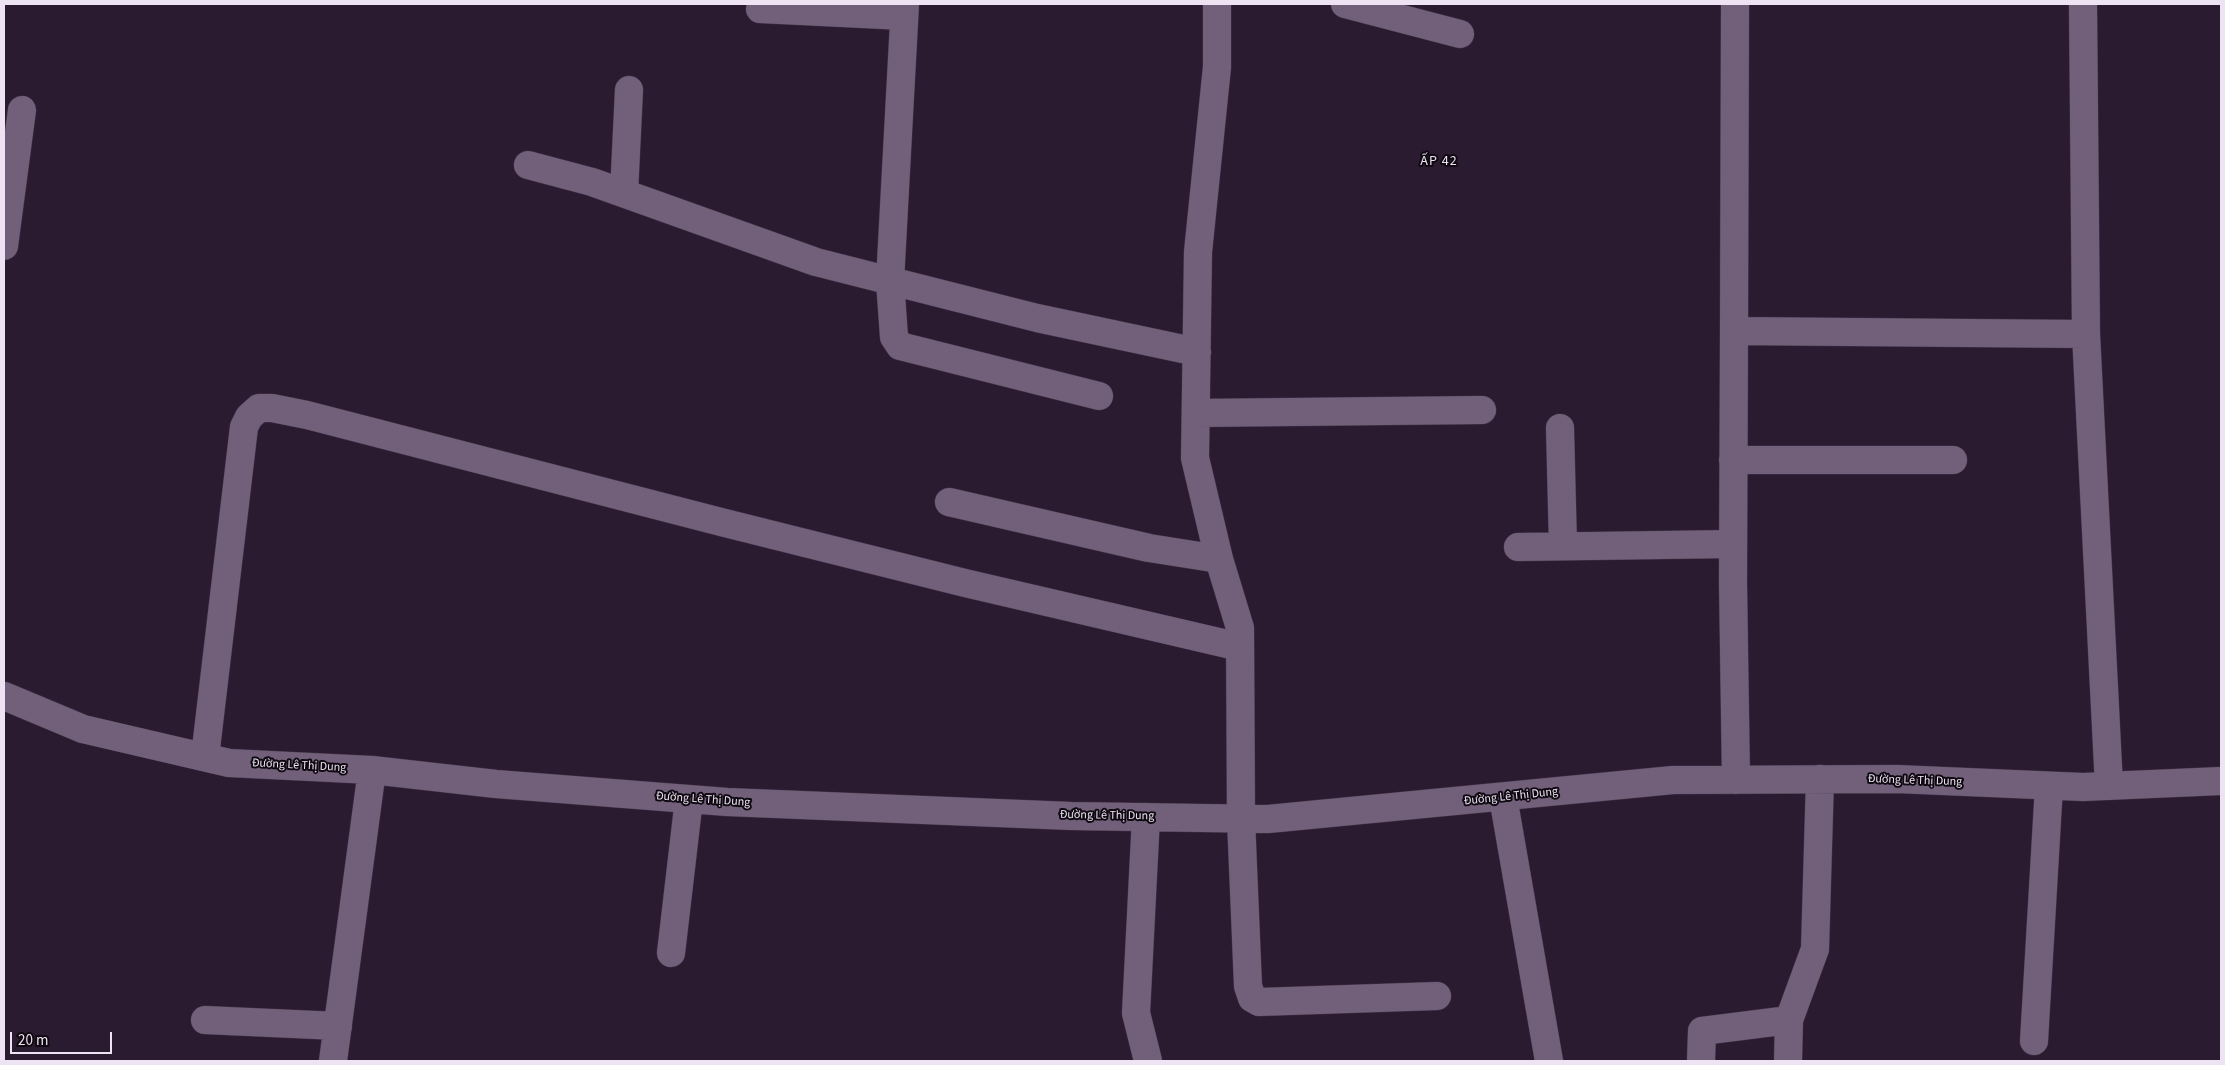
<!DOCTYPE html>
<html>
<head>
<meta charset="utf-8">
<style>
	body { margin:0 }
	#map { position:relative; width:2225px; height:1065px; overflow:hidden; background:#2a1b30; font-family:"Source Sans 3",sans-serif }
	canvas { display:block }
	.frame { position:absolute; inset:0; border:5px solid #ede3f2; pointer-events:none }
	.scale { position:absolute; left:10px; top:1032px; width:102px; height:22px; box-sizing:border-box; border:2px solid #ede3f2; border-top:0; padding-left:6px; font-size:15px; line-height:18px; white-space:nowrap; color:#ede3f2; -webkit-text-stroke:4px #0f0912; paint-order:stroke }
</style>
</head>
<body>
<div id="map">
<canvas width="2225" height="1065"></canvas>
<div class="frame"></div>
<div class="scale">20 m</div>
</div>
<script>
const ctx = document.querySelector('canvas').getContext('2d');
ctx.lineJoin = 'round';
const shape = rows => new Path2D(rows.map(r => 'M' + r).join(''));
function stroke(path, color, width, dash) { ctx.strokeStyle = color; ctx.lineWidth = width; ctx.lineCap = dash ? 'butt' : 'round'; ctx.setLineDash(dash || []); ctx.stroke(path); }
function write(font, color, halo, rows, align = 'center') {
  ctx.font = font + ' "Source Sans 3",sans-serif'; ctx.lineWidth = 4; ctx.setLineDash([]); ctx.textBaseline = 'middle'; ctx.strokeStyle = halo; ctx.fillStyle = color; for (const [text, x, y, turn = 0] of rows) {
    ctx.save(); ctx.translate(x, y); ctx.rotate((+turn || 0) * Math.PI / 180); ctx.textAlign = isNaN(turn) ? turn : align; if (halo) ctx.strokeText(text, 0, 0); ctx.fillText(text, 0, 0); ctx.restore();
  }
}
const minor = shape([
	[905,4,890,281,894,337,900,346,1099,396],
	[1217,4,1217,67,1198,252,1195,458,1219,559,1240,628,1241,819,1248,986,1252,998,1259,1002,1437,996],
	[1345,4,1460,34],
	[2083,4,2086,334,2109,786],
	[760,9,904,16],
	[528,165,592,182,816,262,1037,318,1197,352],
	[624,193,629,90],
	[4,246,22,110],
	[1734,331,1735,4],
	[1196,413,1482,410],
	[1560,428,1563,546],
	[1733,460,1953,460],
	[949,502,1149,548,1219,559],
	[1518,547,1733,544],
	[4,696,83,729,229,763,372,770,496,784,727,802,1071,816,1268,819,1673,780,1897,779,2083,787,2221,781],
	[205,757,244,427,249,417,259,408,272,408,307,415,721,522,965,583,1240,647],
	[1736,780,1733,582,1734,331,2086,334],
	[1503,797,1549,1061],
	[1146,817,1136,1013,1148,1061],
	[671,953,689,799],
	[205,1020,338,1026],
	[2034,1041,2049,786],
	[333,1061,372,770],
	[1701,1061,1702,1031,1789,1020,1815,949,1820,779],
	[1788,1061,1789,1020]
]);
stroke(minor, '#433648', 29);
stroke(minor, '#72607a', 28);
write('12px', '#ede3f2', '#0f0912', [
	["Đường Lê Thị Dung",299,766,3],
	["Đường Lê Thị Dung",1915,781,2],
	["Đường Lê Thị Dung",1511,797,-6],
	["Đường Lê Thị Dung",703,800,4],
	["Đường Lê Thị Dung",1107,816,1]
]);
ctx.letterSpacing = '1px';
write('14px', '#ede3f2', '#0f0912', [
	["ẤP 42",1439,162]
]);
ctx.letterSpacing = '0px';
</script>
</body>
</html>
